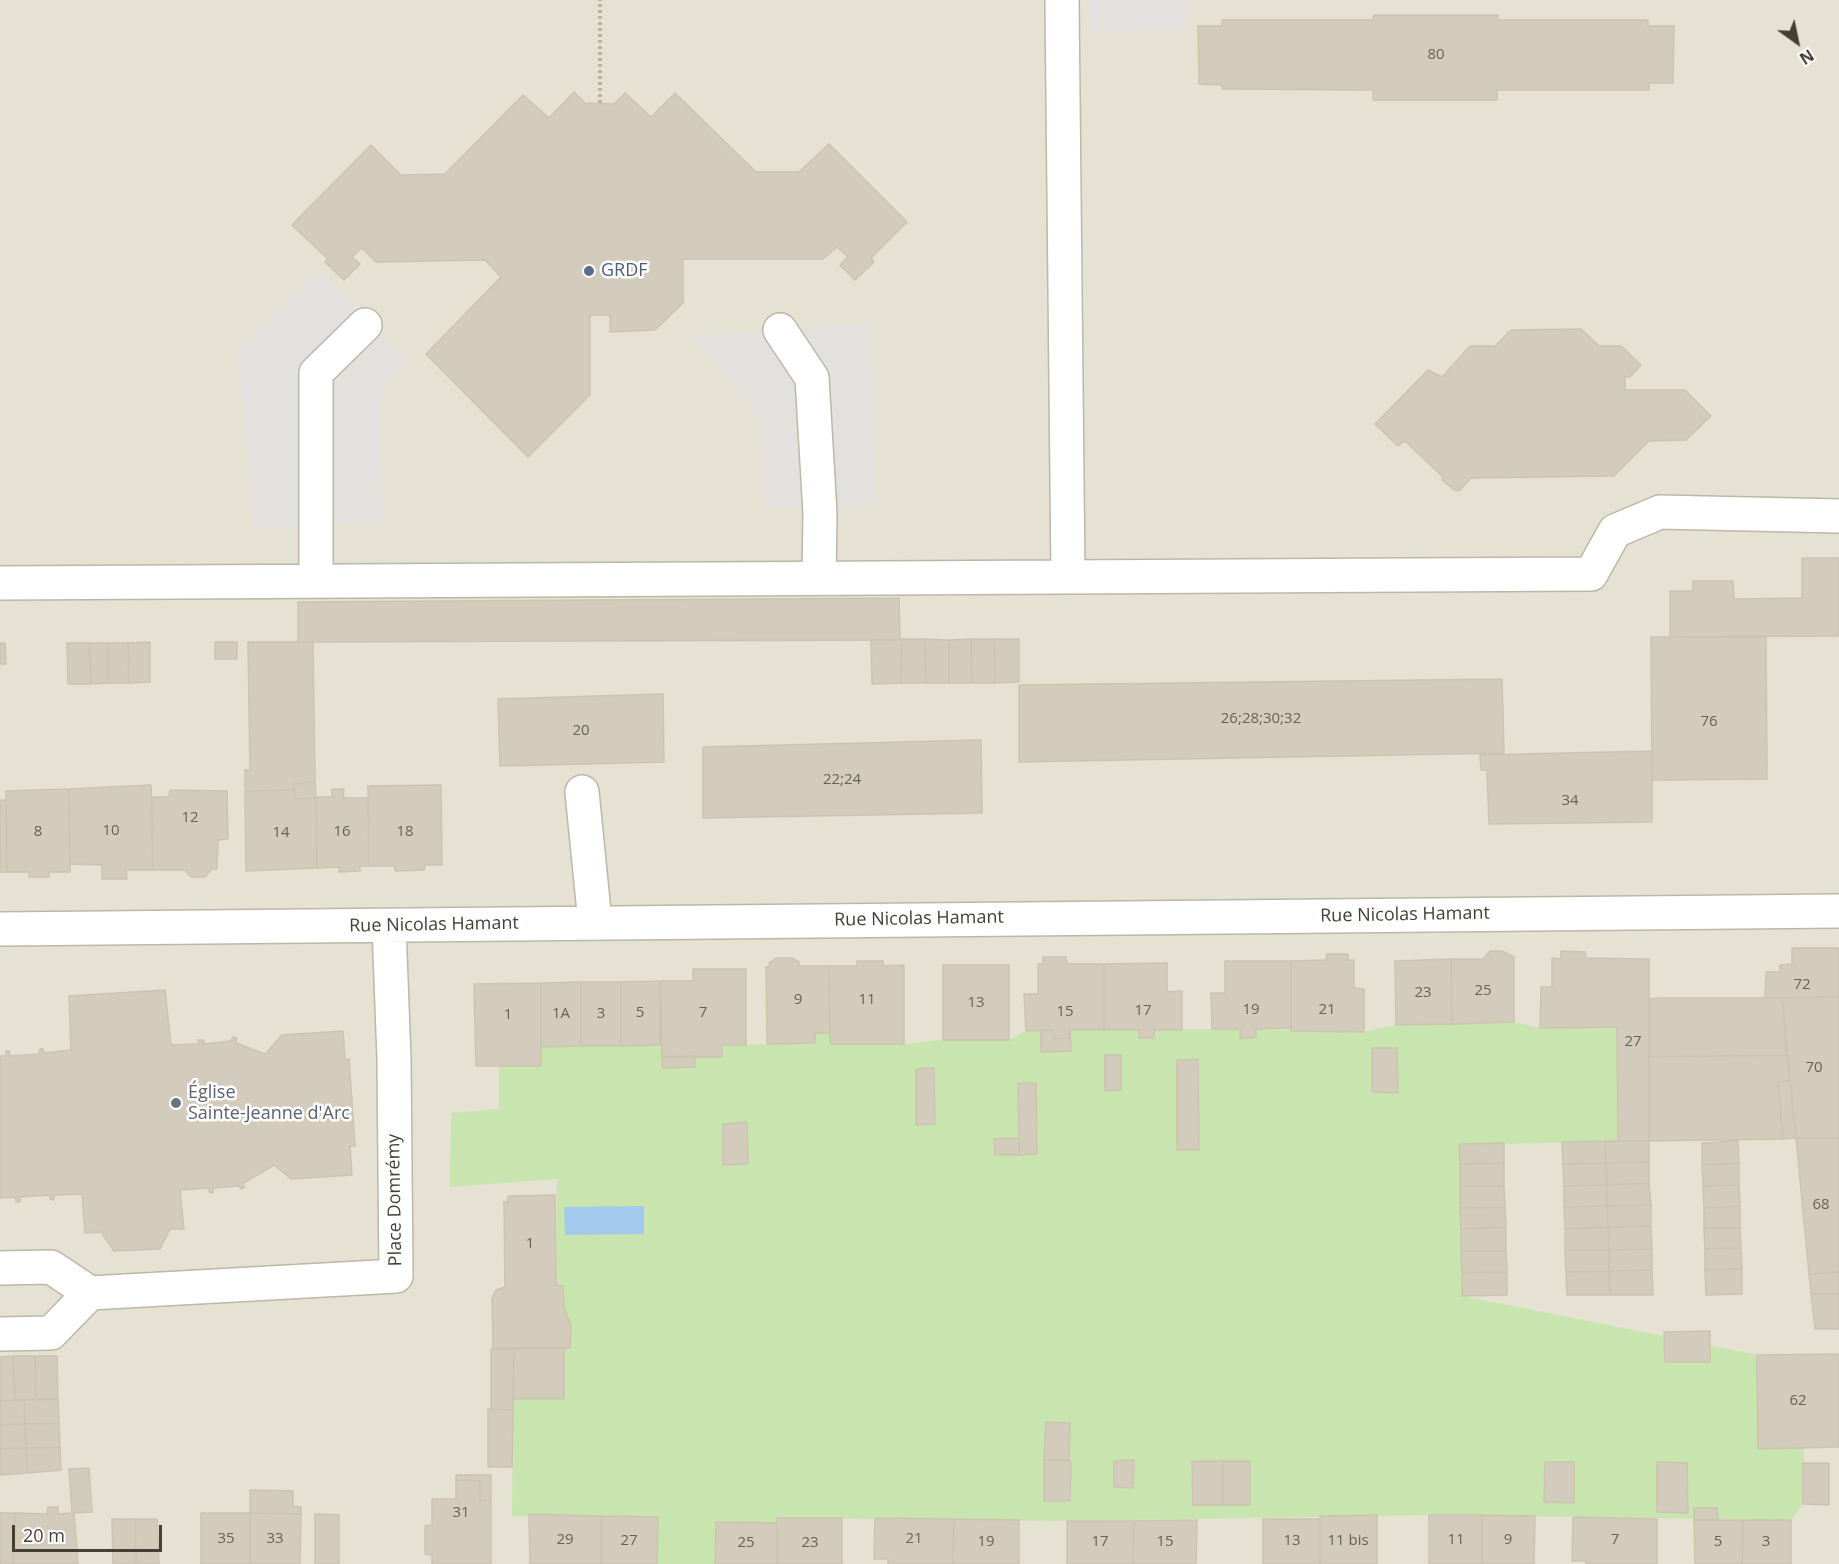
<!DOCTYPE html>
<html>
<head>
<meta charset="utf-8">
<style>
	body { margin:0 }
	#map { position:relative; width:1839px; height:1564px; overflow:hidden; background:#f2efe5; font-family:"Open Sans",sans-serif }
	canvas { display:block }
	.north { position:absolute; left:1767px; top:12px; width:60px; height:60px; -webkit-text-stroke:4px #fff; paint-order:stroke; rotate:147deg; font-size:16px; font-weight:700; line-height:24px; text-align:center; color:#443f35 }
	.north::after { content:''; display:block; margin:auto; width:21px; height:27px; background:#443f35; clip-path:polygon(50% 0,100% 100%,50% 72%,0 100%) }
	.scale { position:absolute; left:12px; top:1525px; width:150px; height:27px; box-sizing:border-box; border:3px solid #443f35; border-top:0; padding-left:8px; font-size:18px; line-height:21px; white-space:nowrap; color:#443f35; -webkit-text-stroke:4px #fff; paint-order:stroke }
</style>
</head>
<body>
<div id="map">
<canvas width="1839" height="1564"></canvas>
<div class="north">N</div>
<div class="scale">20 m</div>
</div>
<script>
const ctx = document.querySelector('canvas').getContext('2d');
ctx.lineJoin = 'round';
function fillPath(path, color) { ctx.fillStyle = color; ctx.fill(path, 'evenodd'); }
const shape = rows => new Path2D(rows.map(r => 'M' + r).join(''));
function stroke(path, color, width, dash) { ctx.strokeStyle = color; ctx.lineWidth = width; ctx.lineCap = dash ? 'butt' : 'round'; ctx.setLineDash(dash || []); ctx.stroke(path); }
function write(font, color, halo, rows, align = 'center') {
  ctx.font = font + ' "Open Sans",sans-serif'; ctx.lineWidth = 5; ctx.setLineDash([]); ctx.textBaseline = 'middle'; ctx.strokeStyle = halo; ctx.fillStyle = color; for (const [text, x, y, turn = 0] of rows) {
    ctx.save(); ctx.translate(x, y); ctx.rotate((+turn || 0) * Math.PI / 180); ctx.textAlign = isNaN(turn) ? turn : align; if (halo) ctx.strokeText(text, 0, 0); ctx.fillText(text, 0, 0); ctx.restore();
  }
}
fillPath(shape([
	[0,0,1839,0,1839,1564,0,1564]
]), '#e5e1d3');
fillPath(shape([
	[1514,1022,1540,1028,1617,1027,1618,1141,1460,1145,1462,1296,1757,1355,1758,1448,1804,1448,1803,1504,1791,1520,1429,1515,1067,1521,778,1518,777,1523,716,1522,715,1564,657,1564,653,1517,512,1516,513,1399,563,1399,564,1348,570,1347,571,1326,564,1307,563,1286,556,1285,557,1179,450,1187,451,1113,499,1109,499,1066,541,1066,541,1047,662,1045,663,1068,695,1067,695,1056,722,1056,722,1045,815,1043,815,1033,830,1033,830,1044,904,1044,943,1040,1009,1040,1026,1031,1041,1030,1042,1052,1071,1051,1070,1030,1139,1030,1154,1038,1154,1030,1240,1029,1241,1039,1256,1037,1256,1029,1364,1032,1396,1025]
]), '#c8e5af');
fillPath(shape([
	[1090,0,1188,0,1188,30,1090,31],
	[319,267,408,363,381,391,383,521,254,530,237,348],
	[871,322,876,505,765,509,759,415,690,336]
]), '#e2e1dd');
fillPath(shape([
	[644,1206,644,1234,565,1235,564,1207]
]), '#a3c9ed');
const building = shape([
	[1374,15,1498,15,1498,20,1648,20,1648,26,1674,26,1673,83,1649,83,1649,90,1497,90,1497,100,1373,100,1373,90,1222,89,1222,85,1199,84,1198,26,1222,26,1222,20,1373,20,1374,15],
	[574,92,585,103,614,104,625,93,651,117,675,93,756,172,799,172,829,144,907,222,871,258,874,262,855,280,840,265,848,257,837,247,823,259,683,259,683,303,655,330,610,332,610,315,590,315,590,395,528,457,426,354,501,277,485,260,376,262,362,248,352,257,360,264,344,280,325,262,328,259,292,225,371,145,401,175,445,174,523,95,549,118,574,92],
	[1581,329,1599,346,1621,346,1641,365,1630,377,1625,377,1625,390,1685,390,1711,416,1686,440,1649,441,1614,476,1471,478,1459,491,1454,490,1442,480,1443,477,1405,441,1398,446,1375,424,1428,370,1442,377,1470,346,1495,346,1511,330,1581,329],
	[1802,558,1839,558,1839,636,1670,637,1670,591,1693,591,1693,581,1733,581,1734,599,1802,598,1802,558],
	[899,598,900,640,298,642,298,602,899,598],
	[1651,637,1766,637,1767,779,1652,780,1651,637],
	[902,639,901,683,872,684,871,640,902,639],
	[902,639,925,639,926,683,901,683,902,639],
	[925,639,949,640,949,683,926,683,925,639],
	[971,639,994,639,995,683,972,683,971,639],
	[971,639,972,683,949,683,949,640,971,639],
	[994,639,1019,639,1019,682,995,683,994,639],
	[150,642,150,682,129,683,128,643,150,642],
	[215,642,237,642,237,659,215,659,215,642],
	[248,642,313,642,315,782,294,784,294,790,245,791,245,770,250,770,248,642],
	[0,643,5,643,6,664,0,664,0,643],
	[67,643,89,643,91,684,68,684,67,643],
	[89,643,108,643,108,683,91,684,89,643],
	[108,643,128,643,129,683,108,683,108,643],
	[1502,679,1504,753,1019,762,1019,685,1502,679],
	[663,694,664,762,500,766,498,699,663,694],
	[981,740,982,813,703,818,703,747,981,740],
	[1652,751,1652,822,1489,824,1487,770,1481,770,1480,755,1652,751],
	[315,782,316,798,295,799,294,784,315,782],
	[151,785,153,870,126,870,127,879,102,879,102,865,70,864,69,789,151,785],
	[441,785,442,865,425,865,424,870,395,871,395,866,369,866,368,786,441,785],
	[69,789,70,872,49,872,49,877,29,877,29,872,7,872,6,791,69,789],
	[332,789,344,789,343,798,368,798,369,866,360,866,360,871,339,872,339,867,317,868,316,797,332,797,332,789],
	[170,790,227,791,228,839,218,840,217,869,212,869,205,877,191,877,185,870,153,870,152,797,169,797,170,790],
	[294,790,295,799,316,798,317,868,246,871,245,791,294,790],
	[0,800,6,800,7,872,0,872,0,800],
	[1792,948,1839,948,1839,997,1765,998,1766,972,1780,972,1780,965,1792,964,1792,948],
	[1490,951,1502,951,1514,957,1514,1022,1452,1024,1451,959,1483,959,1490,951],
	[1561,951,1585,952,1586,958,1649,959,1649,1141,1618,1141,1617,1027,1540,1028,1541,987,1552,987,1552,958,1561,959,1561,951],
	[1327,954,1348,954,1348,960,1354,960,1354,988,1364,989,1364,1032,1291,1031,1291,961,1326,960,1327,954],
	[1043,957,1066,957,1067,964,1104,964,1104,1030,1069,1030,1069,1038,1054,1039,1053,1030,1026,1031,1024,994,1038,994,1038,964,1043,964,1043,957],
	[776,958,792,958,799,962,799,966,829,966,830,1033,815,1033,815,1043,767,1044,766,967,770,966,769,963,776,958],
	[1451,959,1452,1024,1396,1025,1395,961,1451,959],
	[857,961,883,961,883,966,904,965,904,1044,830,1044,829,966,857,966,857,961],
	[1225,961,1291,961,1291,1028,1256,1029,1256,1037,1240,1039,1240,1029,1212,1029,1211,993,1225,993,1225,961],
	[1167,963,1167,992,1182,991,1182,1030,1154,1030,1154,1038,1139,1038,1139,1030,1104,1030,1104,964,1167,963],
	[943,965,1009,965,1009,1040,943,1040,943,965],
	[693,969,746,969,746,1045,722,1045,722,1057,662,1057,660,981,693,981,693,969],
	[660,981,660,1045,621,1046,621,982,660,981],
	[581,982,621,982,621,1046,581,1046,581,982],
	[581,982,581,1046,541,1047,541,983,581,982],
	[541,983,541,1066,476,1066,474,984,541,983],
	[165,990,171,1045,199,1044,198,1040,204,1040,204,1044,231,1041,233,1037,237,1038,236,1043,265,1054,282,1035,343,1031,345,1060,349,1059,355,1146,350,1146,352,1175,291,1179,274,1165,242,1184,245,1187,241,1189,239,1186,213,1188,213,1193,209,1192,209,1188,180,1190,184,1229,170,1229,160,1249,114,1251,101,1232,85,1233,82,1194,54,1195,54,1200,50,1199,50,1195,20,1197,20,1202,16,1202,15,1197,0,1198,0,1056,6,1056,6,1051,9,1051,10,1056,39,1054,40,1049,43,1049,44,1053,71,1050,69,996,165,990],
	[1839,997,1839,1138,1796,1138,1782,998,1839,997],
	[1659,998,1782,998,1787,1055,1649,1057,1649,999,1659,998],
	[1041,1030,1053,1030,1054,1039,1069,1038,1070,1030,1071,1051,1041,1052,1041,1030],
	[1372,1048,1397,1048,1398,1093,1372,1092,1372,1048],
	[1105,1055,1121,1055,1121,1090,1105,1091,1105,1055],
	[1787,1055,1790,1080,1778,1082,1783,1139,1649,1141,1649,1057,1787,1055],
	[695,1056,695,1067,662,1068,662,1057,695,1056],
	[1198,1059,1199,1150,1177,1150,1177,1060,1198,1059],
	[934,1068,935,1124,916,1125,916,1069,934,1068],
	[1790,1080,1796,1138,1783,1139,1778,1082,1790,1080],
	[1018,1083,1036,1083,1037,1154,1019,1155,1018,1083],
	[747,1122,748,1164,723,1165,723,1124,747,1122],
	[1019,1138,1019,1155,995,1155,994,1139,1019,1138],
	[1796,1138,1839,1138,1839,1272,1809,1274,1796,1138],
	[1605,1141,1606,1163,1563,1164,1562,1142,1605,1141],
	[1605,1141,1649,1141,1649,1162,1606,1163,1605,1141],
	[1738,1141,1739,1163,1702,1165,1702,1143,1738,1141],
	[1504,1143,1504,1163,1460,1164,1459,1144,1504,1143],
	[1649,1162,1649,1183,1607,1185,1606,1163,1649,1162],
	[1504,1163,1504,1186,1460,1186,1460,1164,1504,1163],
	[1606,1163,1607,1185,1564,1186,1563,1164,1606,1163],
	[1739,1163,1739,1185,1703,1186,1702,1165,1739,1163],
	[1649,1183,1651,1205,1607,1206,1607,1185,1649,1183],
	[1607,1185,1607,1206,1564,1207,1564,1186,1607,1185],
	[1739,1185,1740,1206,1704,1208,1703,1186,1739,1185],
	[1460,1186,1504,1186,1505,1207,1460,1208,1460,1186],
	[555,1195,556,1285,563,1286,564,1307,571,1326,570,1348,493,1348,492,1298,496,1290,505,1287,504,1202,508,1202,508,1196,555,1195],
	[1651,1205,1651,1226,1608,1227,1607,1206,1651,1205],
	[1607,1206,1608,1227,1565,1229,1564,1207,1607,1206],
	[1740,1206,1740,1228,1704,1228,1704,1208,1740,1206],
	[1505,1207,1506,1227,1461,1229,1460,1208,1505,1207],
	[1651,1226,1652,1249,1609,1250,1608,1227,1651,1226],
	[1506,1227,1506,1251,1461,1251,1461,1229,1506,1227],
	[1608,1227,1609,1250,1565,1250,1565,1229,1608,1227],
	[1704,1228,1740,1228,1741,1248,1705,1249,1704,1228],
	[1741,1248,1742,1269,1705,1270,1705,1249,1741,1248],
	[1652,1249,1652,1270,1609,1271,1609,1250,1652,1249],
	[1565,1250,1609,1250,1609,1271,1566,1272,1565,1250],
	[1461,1251,1506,1251,1507,1272,1462,1273,1461,1251],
	[1742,1269,1742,1294,1706,1295,1705,1270,1742,1269],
	[1652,1270,1653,1295,1610,1295,1609,1271,1652,1270],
	[1609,1271,1610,1295,1567,1295,1566,1272,1609,1271],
	[1507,1272,1507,1295,1462,1296,1462,1273,1507,1272],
	[1839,1272,1839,1294,1811,1294,1809,1274,1839,1272],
	[1811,1294,1839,1294,1839,1329,1815,1329,1811,1294],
	[1710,1331,1710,1362,1665,1362,1664,1332,1710,1331],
	[564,1348,564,1399,513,1399,514,1349,564,1348],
	[491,1349,514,1349,513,1410,491,1409,491,1349],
	[1839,1354,1839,1447,1758,1449,1757,1355,1839,1354],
	[13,1356,35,1356,36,1399,15,1400,13,1356],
	[13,1356,15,1400,0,1401,0,1357,13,1356],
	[35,1356,57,1356,58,1399,36,1399,35,1356],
	[58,1399,59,1423,25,1424,24,1400,58,1399],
	[24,1400,25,1424,0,1425,0,1401,24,1400],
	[488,1409,513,1410,512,1467,488,1467,488,1409],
	[1046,1422,1070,1423,1069,1460,1044,1460,1046,1422],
	[59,1423,60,1447,26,1448,25,1424,59,1423],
	[25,1424,26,1448,0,1449,0,1425,25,1424],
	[60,1447,61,1470,27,1473,26,1448,60,1447],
	[26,1448,27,1473,0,1475,0,1449,26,1448],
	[1044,1460,1071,1461,1070,1501,1044,1501,1044,1460],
	[1134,1460,1133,1488,1114,1487,1114,1461,1134,1460],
	[1192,1461,1223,1461,1223,1505,1193,1505,1192,1461],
	[1223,1461,1250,1461,1250,1505,1223,1505,1223,1461],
	[1545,1462,1574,1462,1574,1503,1544,1502,1545,1462],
	[1657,1462,1687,1463,1688,1513,1657,1512,1657,1462],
	[1803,1463,1829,1463,1829,1505,1803,1504,1803,1463],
	[89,1468,92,1512,72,1513,69,1469,89,1468],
	[456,1475,491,1475,491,1500,480,1501,480,1481,456,1480,456,1475],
	[456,1480,480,1481,480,1501,491,1500,491,1564,432,1564,432,1555,425,1554,425,1526,432,1525,432,1499,456,1499,456,1480],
	[250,1490,293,1491,293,1506,301,1507,301,1514,250,1513,250,1490],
	[48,1507,58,1507,58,1514,74,1513,78,1564,13,1564,15,1513,47,1514,48,1507],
	[1694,1508,1717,1508,1718,1520,1694,1520,1694,1508],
	[0,1513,15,1513,13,1564,0,1564,0,1513],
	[201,1513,250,1513,250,1564,201,1564,201,1513],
	[250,1513,301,1514,300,1564,250,1564,250,1513],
	[315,1514,339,1515,339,1564,315,1564,315,1514],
	[529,1514,601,1516,601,1564,530,1564,529,1514],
	[1377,1515,1377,1564,1320,1564,1320,1516,1377,1515],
	[1429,1515,1482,1515,1482,1564,1429,1564,1429,1515],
	[1482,1515,1535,1516,1534,1564,1482,1564,1482,1515],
	[601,1516,658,1517,657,1564,601,1564,601,1516],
	[1573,1517,1657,1519,1657,1564,1586,1564,1586,1561,1572,1561,1573,1517],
	[777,1518,842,1518,842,1564,777,1564,777,1518],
	[875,1518,954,1519,953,1564,888,1564,888,1559,874,1559,875,1518],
	[112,1519,135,1519,136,1564,113,1564,112,1519],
	[135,1519,157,1519,159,1564,136,1564,135,1519],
	[954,1519,1019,1520,1019,1564,953,1564,954,1519],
	[1263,1519,1320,1519,1320,1564,1263,1564,1263,1519],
	[1197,1520,1196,1564,1133,1564,1134,1521,1197,1520],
	[1694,1520,1743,1520,1742,1564,1695,1564,1694,1520],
	[1743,1520,1791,1520,1791,1564,1742,1564,1743,1520],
	[1067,1521,1134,1521,1133,1564,1067,1564,1067,1521],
	[716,1522,777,1523,777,1564,715,1564,716,1522]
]);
fillPath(building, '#d3cbbb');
stroke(building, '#cdc4ae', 1.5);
const minor = shape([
	[1062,0,1068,577],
	[780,330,812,378,820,513,819,578],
	[316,581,316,373,365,325],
	[0,583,1591,574,1615,531,1660,512,1839,516],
	[582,792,595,922],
	[0,929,1839,911],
	[0,1268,51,1267,90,1293,396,1276,394,1059,389,926],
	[0,1334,51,1333,90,1293]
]);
stroke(minor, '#bdb7a8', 36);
stroke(shape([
	[600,103,600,0]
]), '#beb49a', 4, [3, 3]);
stroke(minor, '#fff', 33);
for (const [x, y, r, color] of [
	[589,271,6,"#5c6f8a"],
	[176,1103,6,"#6b7280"]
]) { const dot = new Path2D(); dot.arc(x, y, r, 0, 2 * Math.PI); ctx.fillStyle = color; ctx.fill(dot); stroke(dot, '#fff', 2); }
write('15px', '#686256', null, [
	["80",1436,55],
	["26;28;30;32",1261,719],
	["76",1709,722],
	["20",581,731],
	["22;24",842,780],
	["34",1570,801],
	["12",190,818],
	["10",111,831],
	["8",38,832],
	["16",342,832],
	["18",405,832],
	["14",281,833],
	["72",1802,985],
	["25",1483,991],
	["23",1423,993],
	["9",798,1000],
	["11",867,1000],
	["13",976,1003],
	["19",1251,1010],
	["21",1327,1010],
	["17",1143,1011],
	["15",1065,1012],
	["5",640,1013],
	["7",703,1013],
	["1A",561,1014],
	["3",601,1014],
	["1",508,1015],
	["27",1633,1042],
	["70",1814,1068],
	["68",1821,1205],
	["1",530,1244],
	["62",1798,1401],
	["31",461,1513],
	["35",226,1539],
	["33",275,1539],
	["21",914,1539],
	["29",565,1540],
	["11",1456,1540],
	["9",1508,1540],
	["7",1615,1540],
	["27",629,1541],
	["13",1292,1541],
	["11 bis",1348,1541],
	["19",986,1542],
	["17",1100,1542],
	["15",1165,1542],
	["5",1718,1542],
	["3",1766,1542],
	["25",746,1543],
	["23",810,1543]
]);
write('18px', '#4e5e75', '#fff', [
	["GRDF",601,271]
], 'left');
write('18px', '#443f35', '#fff', [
	["Rue Nicolas Hamant",1405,915,-1],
	["Rue Nicolas Hamant",919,919,-1],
	["Rue Nicolas Hamant",434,925,-1],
	["Place Domrémy",395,1200,-91]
]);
write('18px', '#5b616d', '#fff', [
	["Église",188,1093],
	["Sainte-Jeanne d'Arc",188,1114]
], 'left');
</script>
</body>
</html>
